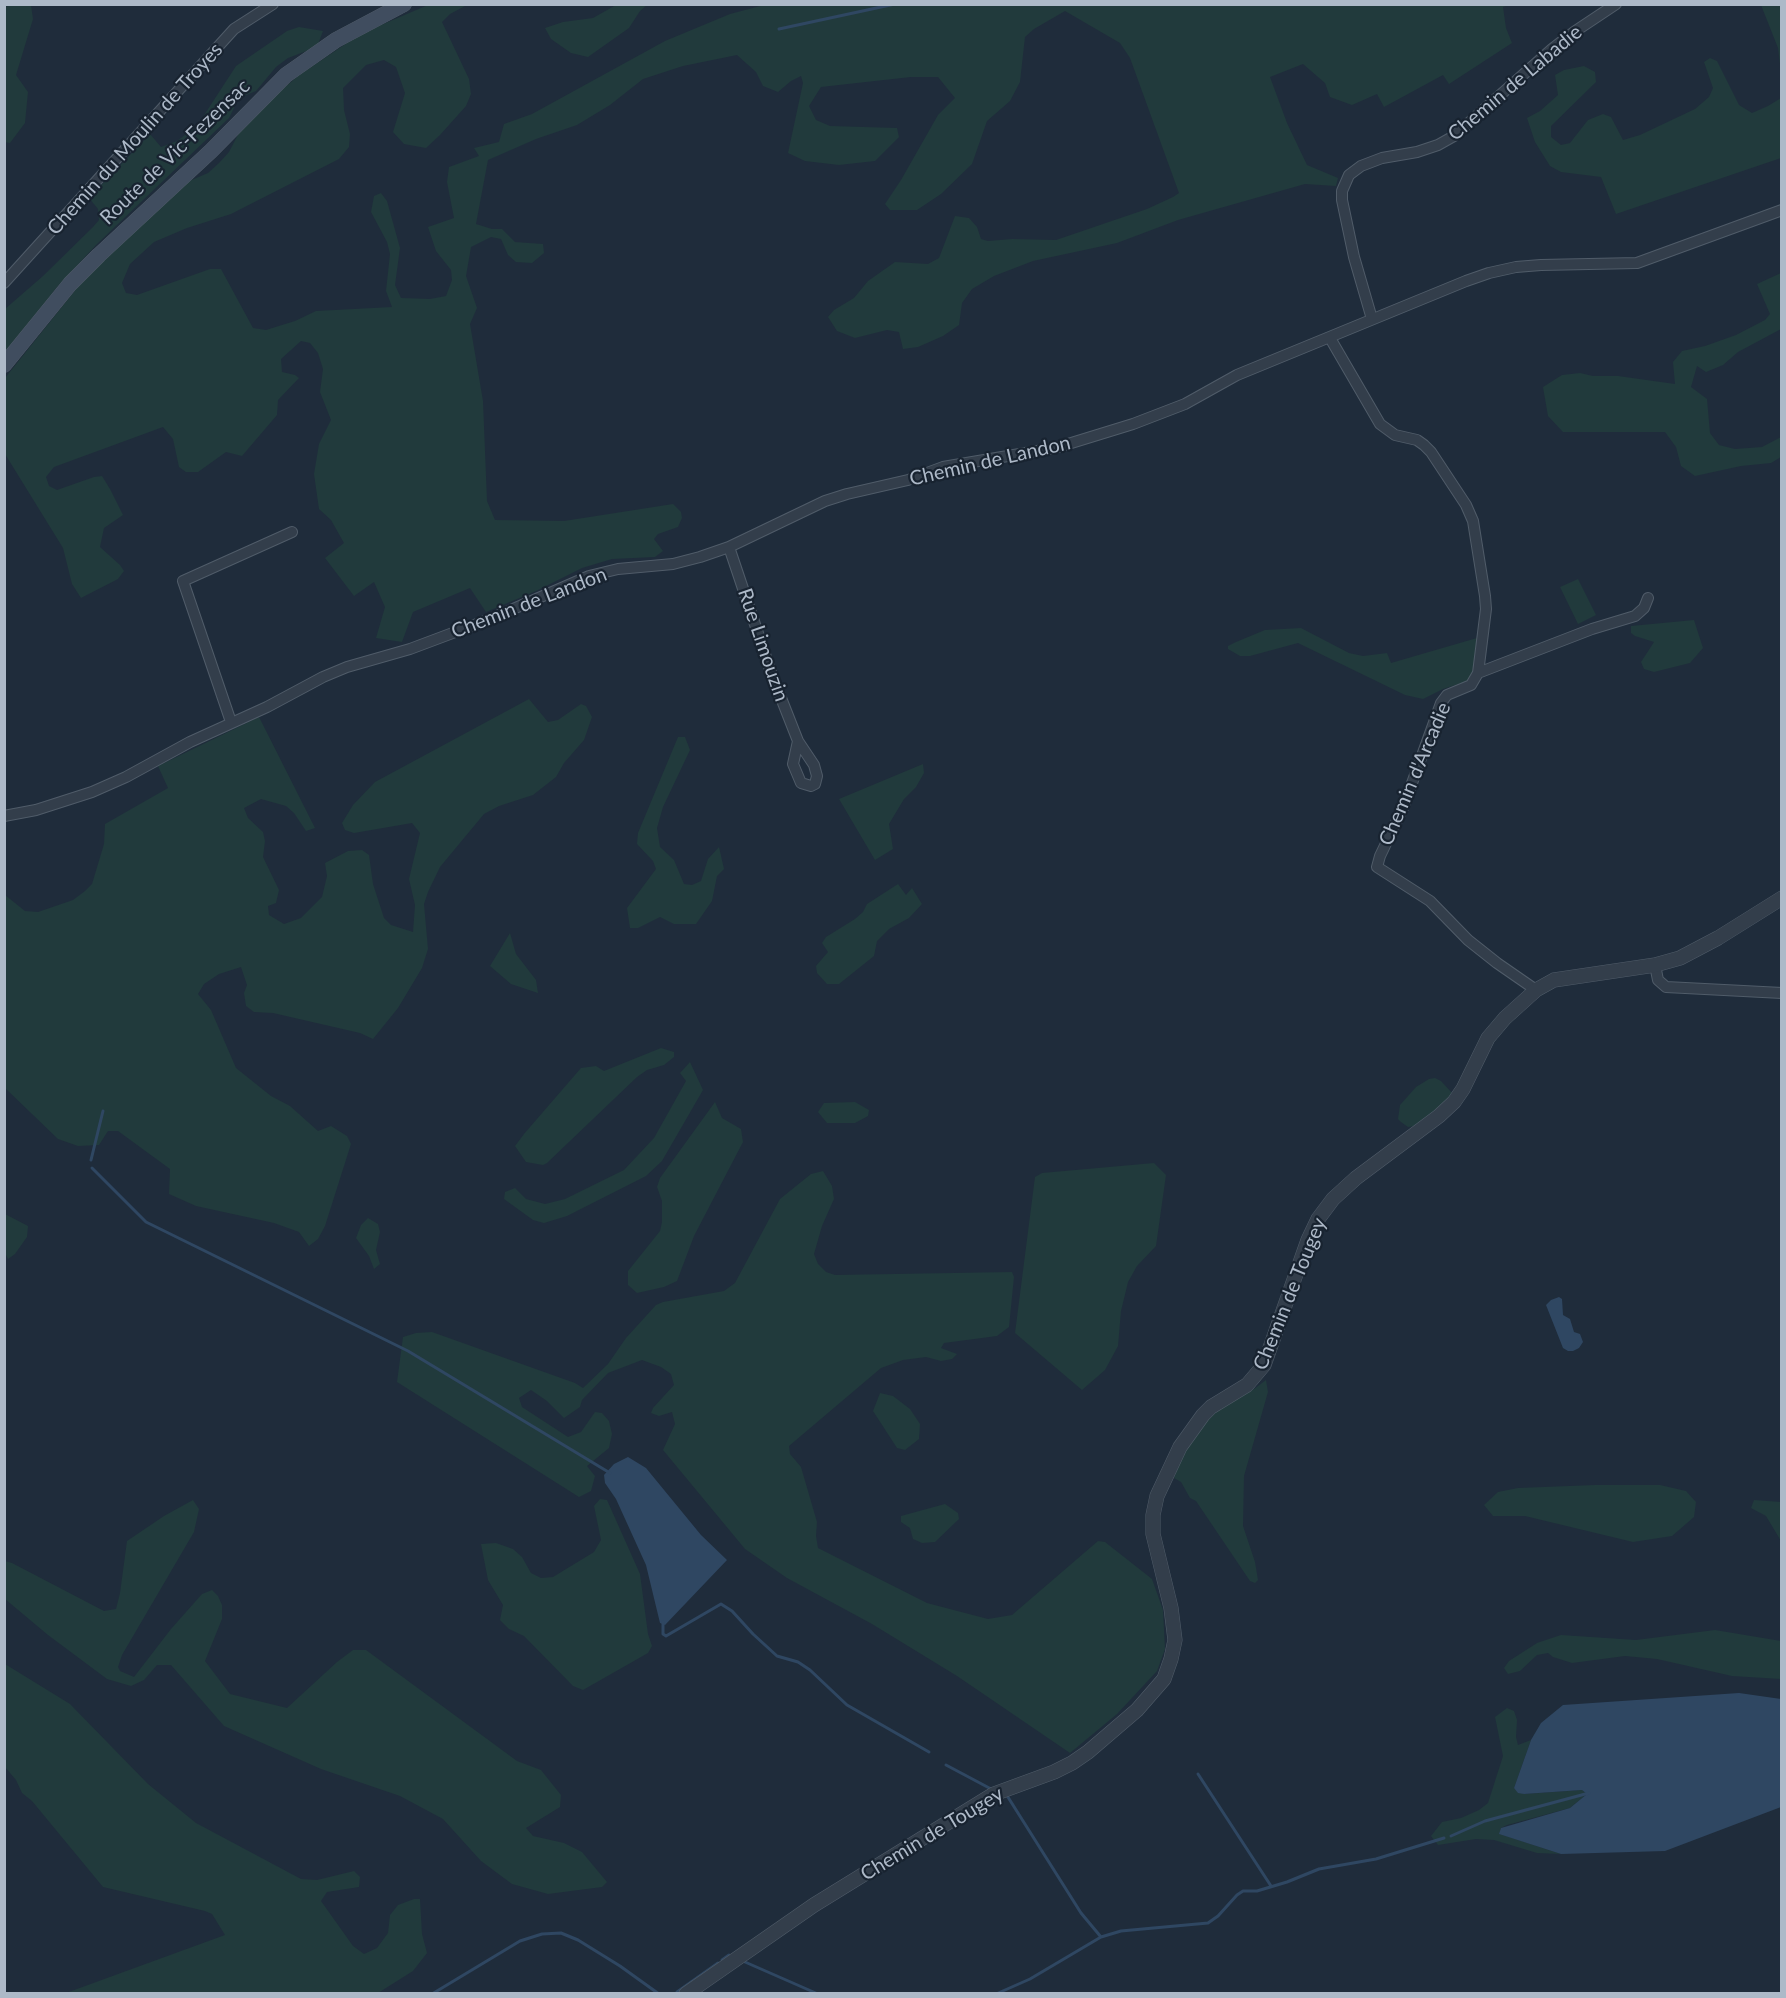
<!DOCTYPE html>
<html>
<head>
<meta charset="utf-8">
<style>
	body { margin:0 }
	#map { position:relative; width:1786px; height:1998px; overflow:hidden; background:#1f2c3b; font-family:Lato,sans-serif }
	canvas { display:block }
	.frame { position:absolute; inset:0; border:6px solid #adb9c8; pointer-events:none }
</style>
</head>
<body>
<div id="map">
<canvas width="1786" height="1998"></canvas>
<div class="frame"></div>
</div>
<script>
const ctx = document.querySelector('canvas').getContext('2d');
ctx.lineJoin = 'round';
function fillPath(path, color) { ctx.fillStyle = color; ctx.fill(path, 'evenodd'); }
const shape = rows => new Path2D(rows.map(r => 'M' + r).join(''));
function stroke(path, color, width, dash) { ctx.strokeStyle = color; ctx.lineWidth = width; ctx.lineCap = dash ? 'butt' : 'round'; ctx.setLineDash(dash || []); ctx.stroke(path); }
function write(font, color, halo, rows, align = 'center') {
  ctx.font = font + ' Lato,sans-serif'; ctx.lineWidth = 4.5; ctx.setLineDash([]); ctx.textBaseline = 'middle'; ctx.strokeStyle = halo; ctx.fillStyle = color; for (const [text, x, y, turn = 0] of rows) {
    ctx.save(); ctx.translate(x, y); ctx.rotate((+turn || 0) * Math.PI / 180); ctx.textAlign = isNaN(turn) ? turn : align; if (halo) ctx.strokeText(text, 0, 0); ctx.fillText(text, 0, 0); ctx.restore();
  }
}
fillPath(shape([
	[14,5,31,5,33,19,16,75,28,92,25,123,10,143,4,142,4,7],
	[428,5,467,5,450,14,442,22,469,79,471,94,466,106,440,135,426,148,404,144,393,132,405,93,396,67,384,60,366,65,343,88,344,110,350,134,349,147,339,159,231,214,187,228,154,242,130,264,122,283,126,293,137,295,210,269,221,269,253,328,266,330,295,321,316,311,392,307,386,291,390,254,387,242,371,212,374,196,381,193,387,201,400,248,395,285,401,298,430,299,446,296,452,280,451,270,436,251,428,227,454,218,447,182,449,167,479,156,474,148,499,142,504,124,532,114,665,41,730,14,764,5,1509,5,1503,7,1506,28,1512,43,1449,84,1443,75,1384,107,1377,94,1352,105,1330,97,1325,83,1303,64,1270,77,1287,123,1307,165,1338,178,1336,186,1305,184,1178,220,1117,243,1033,261,994,276,972,289,962,303,959,325,943,336,918,347,903,349,899,332,887,330,855,338,837,331,828,317,834,310,854,298,868,281,895,262,928,264,939,258,955,216,969,218,977,227,981,239,988,241,1012,239,1056,240,1147,209,1173,197,1179,193,1130,58,1120,43,1065,11,1034,29,1025,37,1020,82,1010,101,987,121,972,164,941,194,917,210,890,210,885,204,901,180,938,115,955,98,938,77,911,77,821,87,809,106,816,120,830,126,897,128,899,137,875,161,839,165,805,161,788,153,803,83,801,76,791,81,778,92,763,86,756,72,737,55,683,66,643,79,610,105,577,125,536,139,488,160,476,224,492,229,502,229,515,242,543,244,544,253,532,263,516,262,508,255,501,239,491,237,471,247,466,276,477,308,470,324,483,401,487,501,495,520,564,521,673,504,681,512,682,518,678,527,658,534,654,539,663,551,655,557,612,559,582,568,536,591,486,612,470,588,413,612,402,642,376,638,385,607,374,582,354,596,325,558,344,543,331,520,319,509,314,474,319,444,331,420,320,392,323,369,318,353,310,343,301,341,281,359,282,372,295,375,299,378,278,400,277,415,242,456,226,452,198,472,186,472,179,467,173,439,163,427,54,467,46,477,49,486,57,490,94,477,102,476,110,489,123,515,104,528,100,547,120,565,124,571,118,579,81,598,72,584,63,548,5,454,5,378,77,288,104,260,180,185,208,173,219,163,229,152,243,125,271,99,298,76,347,43,374,28],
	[616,5,647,5,640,11,629,28,588,57,571,53,551,39,545,28,563,22,593,18],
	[1761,5,1781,5,1781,72,1778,48],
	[299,27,323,31,317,47,288,58,276,67,256,91,239,98,229,118,96,245,58,286,5,352,5,309,43,276,93,227,99,220,98,209,89,198,150,134,161,147,177,141,197,126,236,66,287,31],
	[1710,58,1717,61,1739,105,1752,113,1768,106,1781,98,1781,158,1616,214,1601,177,1561,172,1550,166,1535,142,1527,118,1540,111,1558,95,1555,75,1564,70,1584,66,1595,72,1596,82,1551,126,1551,137,1561,145,1570,143,1588,120,1603,114,1611,117,1623,140,1640,135,1695,109,1709,97,1713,88,1704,62],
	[1781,273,1781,329,1738,352,1723,365,1706,372,1697,366,1691,387,1707,399,1710,433,1719,445,1735,449,1762,447,1781,437,1781,457,1771,463,1741,466,1695,476,1681,466,1676,447,1665,432,1563,432,1548,416,1543,387,1562,375,1580,373,1593,376,1618,376,1675,384,1673,362,1682,351,1705,346,1736,335,1765,320,1770,314,1757,284],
	[1578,579,1596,615,1578,624,1560,587],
	[1694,620,1703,648,1690,663,1654,672,1644,669,1641,662,1654,642,1635,636,1631,633,1631,626],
	[1301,628,1349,653,1363,656,1387,653,1391,663,1477,638,1475,670,1471,680,1443,689,1423,699,1405,695,1298,643,1250,656,1240,656,1228,649,1228,646,1236,642,1265,630],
	[529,699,548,722,558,720,581,704,586,706,592,717,584,740,564,763,556,777,533,795,499,806,484,814,440,867,428,892,424,904,428,949,422,968,398,1008,373,1039,360,1033,273,1013,254,1012,246,1006,244,993,247,985,241,967,219,974,204,984,198,994,211,1010,236,1068,271,1096,290,1106,318,1131,331,1126,347,1136,351,1144,325,1226,318,1239,309,1246,299,1232,274,1223,196,1206,169,1194,170,1169,118,1131,108,1131,99,1145,78,1146,58,1139,5,1088,5,895,25,911,38,912,73,900,85,891,92,884,104,844,105,824,168,788,158,766,259,717,315,828,306,831,294,813,286,806,261,799,244,808,248,818,263,832,265,841,263,857,279,890,276,903,268,906,269,915,284,924,301,918,322,897,327,876,325,863,348,851,362,850,369,855,373,884,384,918,391,925,413,932,415,905,409,879,420,833,412,823,354,833,345,830,342,823,353,805,375,782],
	[678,737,685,737,690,750,663,807,657,828,660,847,674,860,684,884,692,885,701,881,708,859,719,847,724,869,717,876,712,901,696,924,674,924,660,917,638,928,630,928,627,908,656,869,653,861,637,844,638,833],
	[923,764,924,773,916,787,904,799,889,824,893,849,875,860,839,799],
	[898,884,906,895,912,888,922,904,909,918,889,929,877,941,874,956,839,984,827,984,817,973,816,966,828,952,822,943,826,937,855,919,863,912,867,904],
	[510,933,516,954,536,980,538,993,511,984,490,966],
	[661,1048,674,1052,674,1057,664,1065,647,1070,637,1077,547,1163,543,1165,526,1162,515,1146,524,1134,581,1068,596,1066,604,1071],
	[690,1062,703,1090,662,1161,646,1176,567,1216,544,1223,533,1220,504,1199,505,1192,515,1188,526,1199,545,1204,565,1199,624,1170,654,1138,686,1081,680,1073],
	[1435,1078,1441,1081,1453,1094,1443,1106,1416,1126,1408,1127,1401,1122,1398,1119,1400,1105,1416,1087,1429,1079],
	[715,1102,722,1118,741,1129,743,1142,694,1236,677,1281,664,1287,637,1293,628,1285,628,1271,660,1231,662,1222,662,1201,657,1187,660,1178],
	[855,1102,869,1110,868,1116,855,1123,827,1123,818,1112,824,1103],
	[1154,1163,1166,1175,1156,1246,1137,1266,1128,1282,1121,1311,1118,1346,1105,1370,1082,1390,1015,1333,1035,1177,1042,1173],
	[823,1171,832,1186,834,1199,822,1226,814,1254,818,1264,826,1272,835,1275,1012,1272,1014,1277,1009,1327,997,1336,944,1343,941,1348,957,1354,952,1359,941,1361,926,1357,903,1360,881,1368,789,1446,790,1454,801,1467,817,1522,816,1536,818,1548,927,1603,988,1619,1012,1615,1098,1541,1105,1542,1152,1579,1163,1610,1165,1649,1157,1671,1117,1714,1070,1753,957,1676,872,1624,787,1578,745,1549,663,1450,675,1424,672,1412,659,1416,651,1413,653,1408,674,1385,671,1374,661,1367,642,1360,608,1373,582,1400,580,1407,564,1418,547,1401,531,1390,519,1398,522,1407,568,1437,581,1432,595,1412,602,1413,609,1421,612,1434,609,1448,587,1466,595,1476,591,1491,579,1497,397,1382,403,1337,416,1333,432,1332,575,1383,583,1388,608,1364,626,1338,656,1305,663,1302,724,1291,735,1283,780,1199,811,1174],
	[5,1214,28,1226,27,1237,15,1254,8,1259,5,1253],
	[368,1218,378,1224,380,1232,376,1250,380,1264,374,1269,369,1256,356,1238,361,1225],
	[1266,1380,1268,1392,1244,1476,1243,1526,1255,1562,1258,1580,1255,1583,1250,1581,1196,1501,1190,1498,1181,1482,1174,1478,1184,1450,1202,1422,1217,1409,1254,1389],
	[880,1393,893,1396,910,1409,920,1424,919,1439,905,1450,897,1448,873,1411],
	[1595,1485,1660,1485,1686,1491,1696,1502,1694,1517,1672,1536,1633,1542,1525,1516,1493,1516,1484,1505,1498,1492,1518,1488],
	[600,1499,607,1500,640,1574,648,1634,652,1646,648,1653,641,1657,583,1690,573,1686,524,1636,509,1629,500,1620,503,1605,488,1580,481,1544,496,1543,513,1549,522,1557,531,1573,541,1578,553,1577,594,1552,601,1540,594,1506],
	[193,1500,199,1509,194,1532,122,1655,118,1667,120,1671,134,1677,171,1629,202,1594,212,1590,218,1596,222,1605,222,1619,205,1661,230,1694,287,1708,337,1662,353,1650,366,1650,517,1761,541,1770,561,1795,560,1807,526,1828,533,1836,564,1843,582,1852,607,1882,602,1887,548,1894,512,1884,481,1861,443,1819,400,1796,321,1769,224,1726,171,1665,157,1665,144,1680,131,1686,107,1679,48,1635,5,1599,5,1561,12,1563,104,1611,116,1609,120,1593,127,1541,164,1516],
	[1754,1500,1781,1502,1781,1541,1766,1516,1751,1508],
	[945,1504,958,1513,959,1519,935,1542,922,1543,913,1539,910,1528,901,1522,901,1516],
	[1715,1630,1781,1641,1781,1679,1732,1676,1657,1659,1625,1656,1572,1663,1553,1657,1548,1653,1537,1655,1520,1671,1508,1674,1504,1668,1509,1661,1537,1643,1561,1635,1636,1640],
	[5,1664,70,1704,148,1784,196,1823,301,1879,317,1880,354,1871,360,1877,359,1887,327,1892,321,1901,353,1946,364,1954,377,1948,388,1933,390,1915,398,1905,414,1899,420,1899,422,1934,427,1953,413,1971,378,1993,66,1993,225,1935,212,1914,205,1911,103,1887,32,1801,22,1793,16,1780,5,1767],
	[1507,1708,1514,1711,1517,1720,1516,1737,1518,1745,1531,1740,1514,1788,1524,1794,1582,1790,1587,1794,1570,1808,1507,1825,1501,1828,1500,1834,1561,1854,1537,1853,1494,1840,1476,1839,1438,1845,1431,1836,1442,1822,1461,1818,1479,1810,1488,1803,1503,1756,1495,1717]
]), '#213a3c');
fillPath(shape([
	[1559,1297,1562,1299,1563,1315,1570,1319,1574,1332,1580,1334,1583,1342,1579,1348,1573,1351,1568,1351,1563,1348,1546,1305,1551,1300],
	[628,1457,646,1468,701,1535,727,1560,665,1625,660,1623,646,1565,616,1499,605,1483,604,1475,614,1464],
	[1739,1693,1781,1699,1781,1807,1665,1851,1561,1854,1499,1834,1501,1828,1570,1808,1587,1794,1582,1790,1524,1794,1518,1793,1514,1788,1531,1740,1541,1723,1563,1705]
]), '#2f4762');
stroke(shape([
	[779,29,895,4],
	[91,1160,103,1111],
	[92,1168,146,1222,408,1351,610,1473],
	[663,1622,663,1634,666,1636,721,1604,732,1611,753,1634,777,1656,798,1662,810,1670,847,1705,929,1752],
	[946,1765,993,1790],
	[1198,1774,1271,1886],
	[1006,1794,1081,1913,1101,1937],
	[1451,1836,1485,1821,1589,1793],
	[722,1960,729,1955],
	[745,1962,818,1994],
	[677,1992,718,1963],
	[432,1994,520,1941,542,1934,561,1933,578,1940,620,1966,659,1994],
	[996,1994,1030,1979,1101,1937,1121,1931,1208,1923,1218,1916,1237,1895,1243,1891,1257,1891,1287,1882,1319,1869,1376,1859,1444,1838]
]), '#2f4762', 3);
const minor = shape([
	[4,283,234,29,273,4],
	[1372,319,1354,257,1342,200,1342,191,1349,175,1361,166,1382,158,1417,152,1438,145,1454,136,1552,49,1574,32,1616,4],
	[1330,338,1380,424,1395,435,1417,440,1424,445,1431,452,1466,505,1473,521,1485,596,1486,609,1478,673,1471,685,1447,695,1441,703,1403,808,1380,856,1377,867,1430,901,1468,940,1497,963,1536,990],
	[729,547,772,675,798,741,793,764,801,783,811,786,815,784,817,776,814,765,798,741],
	[1478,673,1592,629,1635,616,1644,608,1648,598],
	[231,722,183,581,292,532],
	[4,816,36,810,92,792,126,777,190,742,267,707,323,677,347,667,410,649,490,619,589,576,618,569,673,564,700,557,729,547,825,501,847,494,908,480,943,467,1055,448,1133,424,1185,404,1237,375,1466,281,1489,273,1516,267,1541,265,1637,263,1782,210],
	[1655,965,1658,980,1666,987,1782,993]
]);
const tertiary = shape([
	[686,1994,814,1905,994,1794,1054,1772,1072,1763,1088,1752,1137,1710,1164,1679,1171,1659,1175,1640,1171,1608,1153,1534,1153,1515,1157,1496,1180,1447,1203,1415,1211,1407,1247,1385,1264,1365,1308,1240,1318,1219,1333,1199,1356,1178,1439,1116,1454,1102,1463,1089,1488,1038,1505,1018,1536,990,1554,980,1655,965,1680,958,1718,938,1782,898]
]);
const secondary = shape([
	[4,365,70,284,99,255,211,151,286,75,336,40,404,4]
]);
stroke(minor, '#505c69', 12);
stroke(tertiary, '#505c69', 15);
stroke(secondary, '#505c69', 16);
stroke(minor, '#333e4b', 10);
stroke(tertiary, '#333e4b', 14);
stroke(secondary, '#404d5f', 15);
write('20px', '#adb9c8', '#182330', [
	["Chemin de Labadie",1515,83,-40],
	["Chemin du Moulin de Troyes",135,139,-48],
	["Route de Vic-Fezensac",175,152,-44],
	["Chemin de Landon",990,461,-13],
	["Chemin de Landon",529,603,-21],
	["Rue Limouzin",763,645,71],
	["Chemin d'Arcadie",1415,774,-67],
	["Chemin de Tougey",1290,1294,-68],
	["Chemin de Tougey",932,1834,-31]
]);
</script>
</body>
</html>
